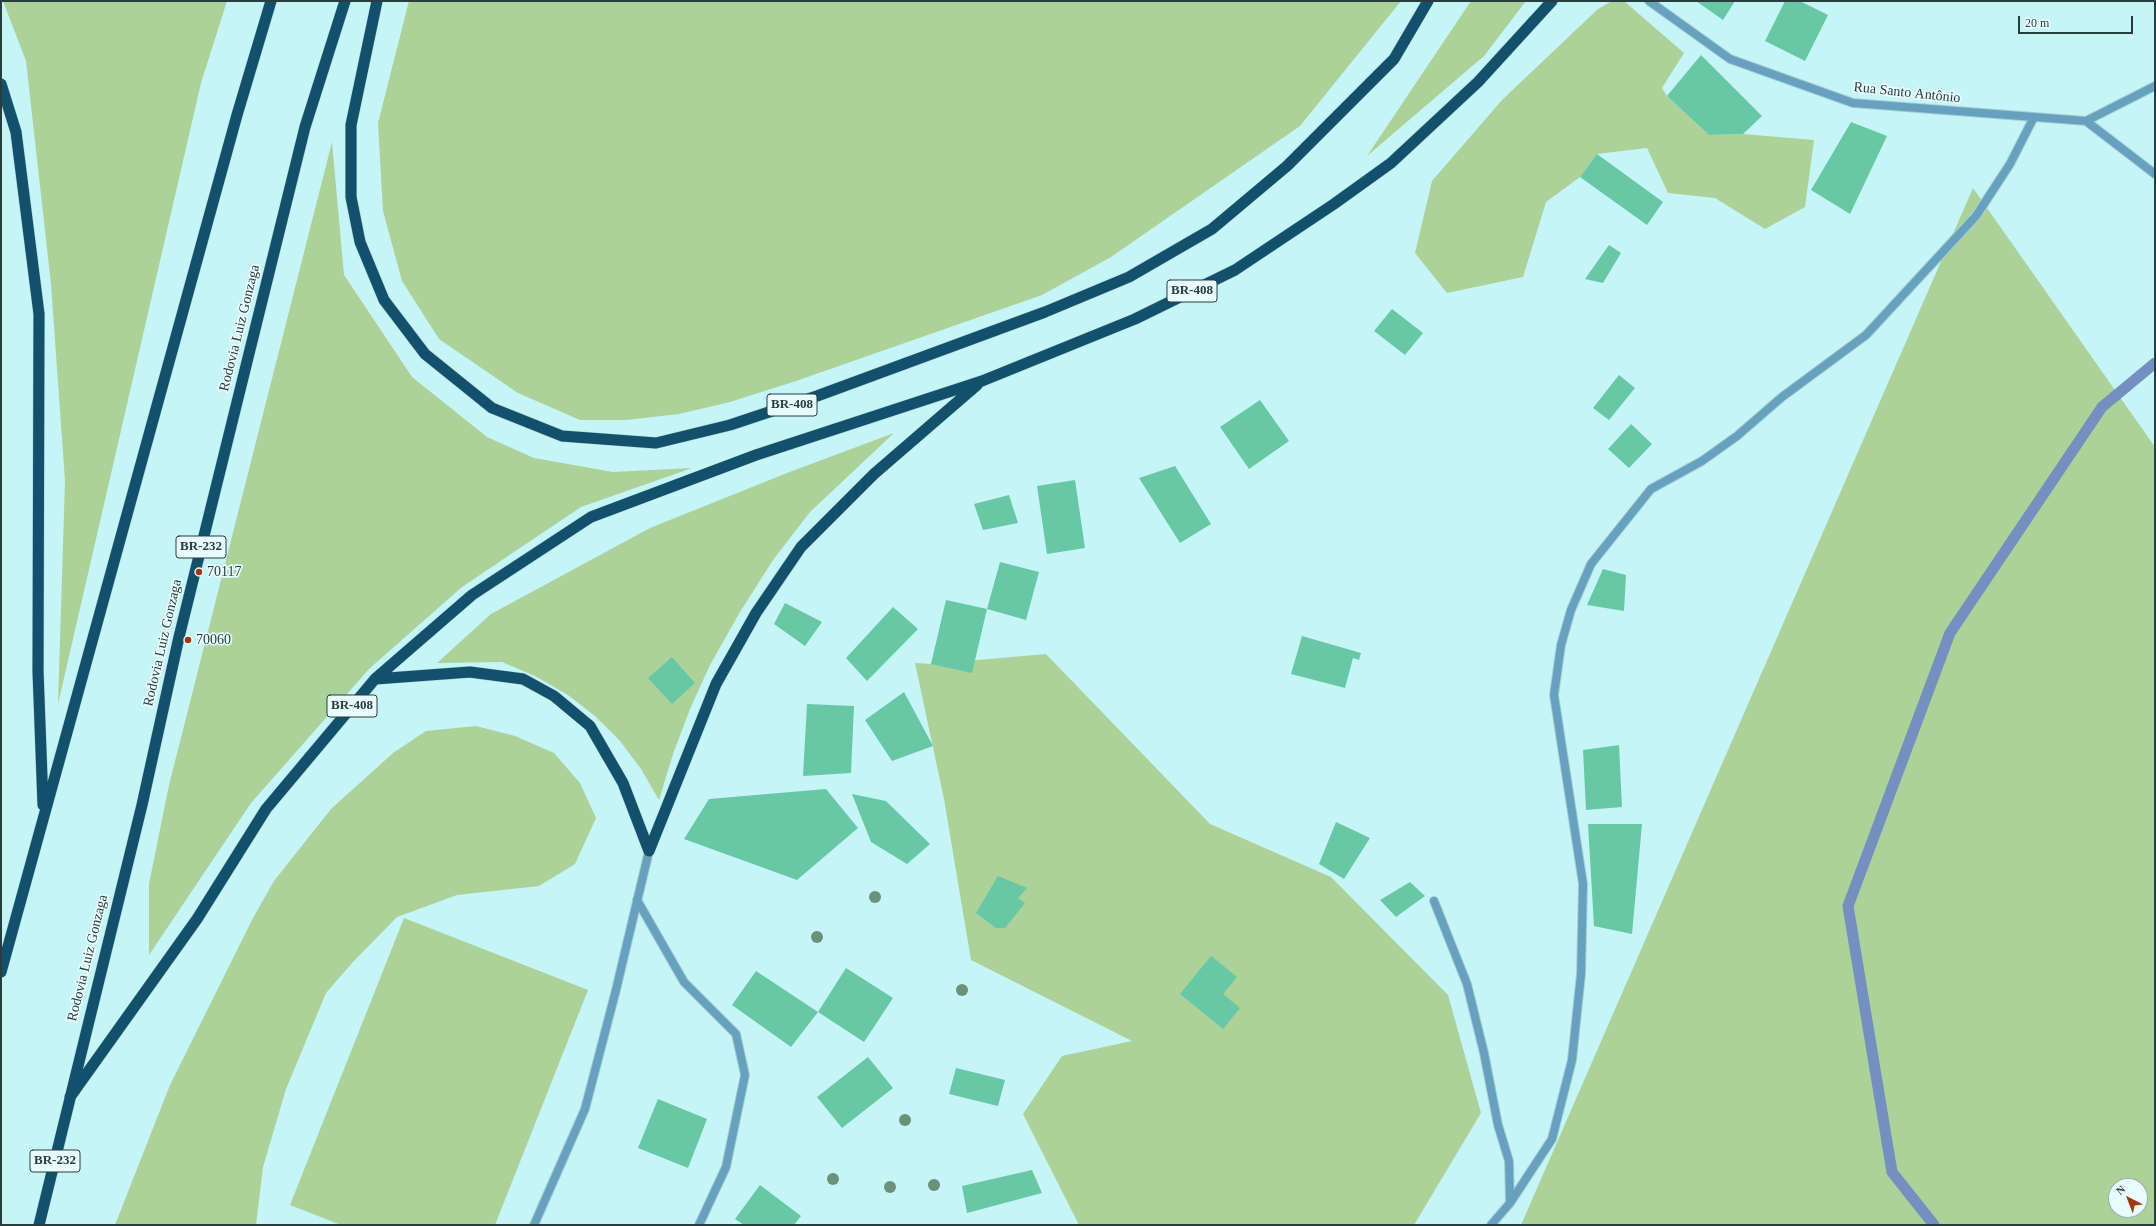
<!DOCTYPE html>
<html>
<head>
<meta charset="utf-8">
<style>
	body { margin:0 }
	#map { position:relative; width:2156px; height:1226px; overflow:hidden; background:#c5f5f7; font-family:Georgia,serif }
	canvas { display:block }
	.frame { position:absolute; inset:0; border:2px solid #2a3d3e; pointer-events:none }
	.north { position:absolute; left:2108px; top:1178px; width:40px; height:40px; box-sizing:border-box; background:#e9fcfd; border:1px solid #9db0b1; border-radius:50%; rotate:318deg; font-size:11px; font-weight:700; line-height:16px; text-align:center; color:#2a3d3e }
	.north::after { content:''; display:block; margin:auto; width:14px; height:18px; background:#9f3913; clip-path:polygon(50% 0,100% 100%,50% 72%,0 100%) }
	.scale { position:absolute; left:2018px; top:16px; width:115px; height:18px; box-sizing:border-box; border:2px solid #2a3d3e; border-top:0; padding-left:5px; font-size:12px; line-height:14px; white-space:nowrap; color:#2a3d3e; -webkit-text-stroke:3px #e9fcfd; paint-order:stroke }
</style>
</head>
<body>
<div id="map">
<canvas width="2156" height="1226"></canvas>
<div class="frame"></div>
<div class="north">N</div>
<div class="scale">20 m</div>
</div>
<script>
const ctx = document.querySelector('canvas').getContext('2d');
ctx.lineJoin = 'round';
function fillPath(path, color) { ctx.fillStyle = color; ctx.fill(path, 'evenodd'); }
const shape = rows => new Path2D(rows.map(r => 'M' + r).join(''));
function stroke(path, color, width, dash) { ctx.strokeStyle = color; ctx.lineWidth = width; ctx.lineCap = dash ? 'butt' : 'round'; ctx.setLineDash(dash || []); ctx.stroke(path); }
function write(font, color, halo, rows, align = 'center') {
  ctx.font = font + ' Georgia,serif'; ctx.lineWidth = 3.5; ctx.setLineDash([]); ctx.textBaseline = 'middle'; ctx.strokeStyle = halo; ctx.fillStyle = color; for (const [text, x, y, turn = 0] of rows) {
    ctx.save(); ctx.translate(x, y); ctx.rotate((+turn || 0) * Math.PI / 180); ctx.textAlign = isNaN(turn) ? turn : align; if (halo) ctx.strokeText(text, 0, 0); ctx.fillText(text, 0, 0); ctx.restore();
  }
}
fillPath(shape([
	[3,1,227,1,201,83,58,704,65,481,51,284,26,61],
	[409,1,1401,1,1300,126,1111,257,1042,295,796,381,730,402,679,414,626,420,580,420,518,393,439,339,402,281,383,211,378,123],
	[1471,1,1526,1,1484,56,1367,156],
	[1612,1,1624,1,1684,53,1662,88,1667,96,1709,135,1743,134,1814,140,1805,207,1765,229,1715,198,1668,193,1647,148,1597,154,1580,177,1546,202,1523,277,1447,293,1415,253,1432,181,1502,100,1598,9],
	[332,142,344,275,412,377,487,437,534,458,613,472,692,468,581,507,462,587,369,669,251,803,149,955,149,884,169,785],
	[1973,188,2155,447,2155,1225,1521,1225],
	[2116,1186,2140,1186,2140,1210,2116,1210],
	[894,433,810,512,773,560,740,612,710,665,690,709,673,754,659,800,641,769,620,741,595,716,568,695,535,676,502,662,437,663,491,614,650,528,787,473],
	[1046,654,1210,824,1331,877,1448,995,1481,1113,1414,1225,1079,1225,1023,1114,1062,1056,1132,1041,971,960,944,799,915,663,932,664],
	[476,726,515,736,554,753,580,783,596,818,575,864,539,886,457,895,397,917,352,963,326,993,286,1089,263,1167,256,1225,115,1225,170,1085,253,918,274,881,331,809,393,753,426,731],
	[404,918,588,990,495,1225,341,1225,290,1205]
]), '#acd199');
stroke(shape([
	[1934,1225,1892,1172,1848,906,1950,633,2102,407,2155,363]
]), '#7490c1', 11);
fillPath(shape([
	[1696,1,1735,1,1723,20],
	[1785,1,1800,1,1828,15,1805,61,1765,41],
	[1701,55,1762,116,1743,134,1709,135,1667,96],
	[1851,122,1887,136,1850,214,1811,190],
	[1597,154,1663,202,1647,225,1580,177],
	[1609,245,1621,253,1603,283,1585,279],
	[1392,309,1423,333,1405,355,1374,331],
	[1619,375,1635,388,1609,420,1593,408],
	[1260,400,1289,441,1249,469,1220,427],
	[1631,424,1652,444,1629,468,1608,449],
	[1175,466,1211,524,1180,543,1139,478],
	[1075,480,1085,548,1047,554,1037,486],
	[1009,495,1018,523,983,530,974,504],
	[1000,562,1039,572,1026,620,987,609],
	[1603,569,1626,575,1624,611,1587,605],
	[946,600,987,609,972,673,931,664],
	[785,603,822,622,805,646,774,624],
	[893,607,918,629,867,681,846,658],
	[1302,636,1361,653,1359,660,1353,658,1345,688,1291,674],
	[672,657,695,683,672,704,648,678],
	[904,692,933,746,892,761,865,720],
	[807,704,854,706,851,773,803,776],
	[1619,745,1622,807,1586,810,1583,750],
	[826,789,858,828,797,880,684,839,709,799],
	[852,794,886,801,930,844,907,864,871,842],
	[1336,822,1370,838,1344,879,1319,864],
	[1588,824,1642,824,1632,934,1594,926],
	[998,876,1027,888,1018,898,1025,903,1005,928,996,928,976,913],
	[1410,882,1425,896,1396,917,1380,900],
	[1211,956,1237,977,1223,994,1240,1008,1223,1029,1180,994],
	[846,968,893,998,864,1042,818,1012],
	[756,971,818,1012,791,1047,732,1005],
	[868,1057,893,1088,842,1128,817,1097],
	[956,1068,1005,1080,998,1106,949,1094],
	[658,1099,707,1119,688,1168,638,1148],
	[1032,1170,1042,1193,967,1213,962,1186],
	[760,1185,801,1216,794,1225,744,1225,735,1219]
]), '#68c8a5');
const minor = shape([
	[1649,1,1730,59,1853,103,2086,121,2155,86],
	[2086,121,2155,174],
	[637,900,684,982,736,1034,745,1075,726,1167,699,1225],
	[1434,901,1467,984,1484,1053,1498,1125,1509,1161,1510,1203],
	[1491,1225,1510,1203,1552,1139,1572,1060,1581,974,1583,884,1554,695,1561,645,1571,610,1591,564,1651,489,1702,461,1737,436,1782,397,1866,335,1976,216,2010,164,2034,117]
]);
const tertiary = shape([
	[534,1225,585,1109,616,990,649,851]
]);
const trunk = shape([
	[377,1,351,125,351,197,360,242,384,300,425,354,492,408,562,436,656,443,730,425,817,396,1045,312,1129,277,1212,229,1287,166,1394,59,1428,1],
	[1,84,16,132,39,314,38,671,43,805],
	[375,679,470,672,523,679,554,696,590,726,623,783,649,851],
	[649,851,716,684,756,613,801,547,874,474,977,385],
	[1,972,237,115,271,1],
	[70,1097,197,919,266,809,375,679,472,595,591,517,756,455,982,381,1135,319,1235,270,1334,204,1391,163,1478,82,1552,1],
	[39,1225,142,805,179,637,305,127,345,1]
]);
stroke(minor, '#a6d0d2', 10);
stroke(tertiary, '#a6d0d2', 10);
stroke(trunk, '#a6d0d2', 12);
stroke(minor, '#68a1bf', 8);
stroke(tertiary, '#68a1bf', 8);
stroke(trunk, '#12506c', 11);
ctx.fillStyle = '#6b9178';
for (const [x, y] of [
	[875,897],
	[817,937],
	[962,990],
	[905,1120],
	[833,1179],
	[934,1185],
	[890,1187]
]) { ctx.beginPath(); ctx.arc(x, y, 6, 0, 2 * Math.PI); ctx.fill(); }
for (const [x, y, r, color] of [
	[199,572,4,"#9f3913"],
	[188,640,4,"#9f3913"]
]) { const dot = new Path2D(); dot.arc(x, y, r, 0, 2 * Math.PI); ctx.fillStyle = color; ctx.fill(dot); stroke(dot, '#e9fcfd', 1.5); }
for (const [x, y, w] of [
	[1192,291,50],
	[792,405,50],
	[201,547,50],
	[352,706,50],
	[55,1161,50]
]) { const box = new Path2D(); box.roundRect(x - w / 2, y - 11, w, 22, 3); ctx.fillStyle = '#e9fcfd'; ctx.fill(box); stroke(box, '#2a3d3e', 1); }
write('bold 13px', '#2a3d3e', null, [
	["BR-408",1192,291],
	["BR-408",792,405],
	["BR-232",201,547],
	["BR-408",352,706],
	["BR-232",55,1161]
]);
write('14px', '#2a3d3e', '#e9fcfd', [
	["Rua Santo Antônio",1907,93,6],
	["Rodovia Luiz Gonzaga",240,328,-76],
	["Rodovia Luiz Gonzaga",163,643,-77],
	["Rodovia Luiz Gonzaga",88,958,-76]
]);
write('14px', '#2a3d3e', '#e9fcfd', [
	["70117",207,572],
	["70060",196,640]
], 'left');
</script>
</body>
</html>
